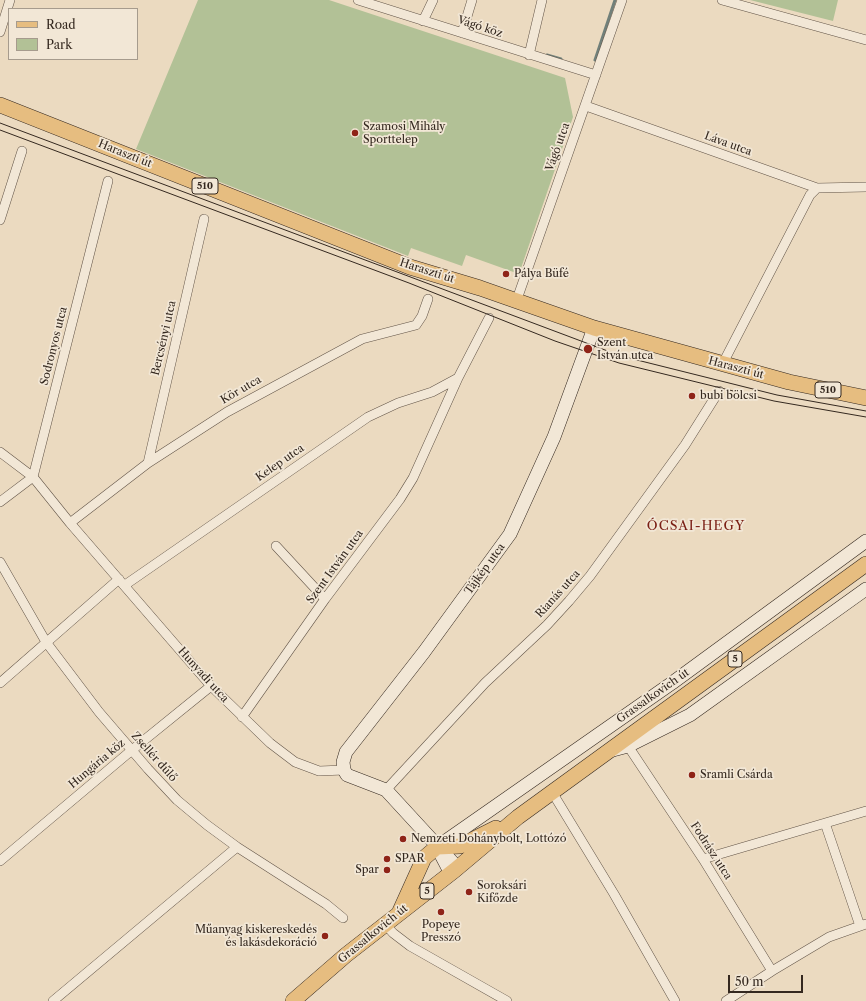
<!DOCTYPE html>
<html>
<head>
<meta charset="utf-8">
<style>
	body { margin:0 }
	#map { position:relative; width:866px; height:1001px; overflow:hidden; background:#ebdac0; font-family:"Libre Caslon Text",serif }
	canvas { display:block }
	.legend { position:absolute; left:8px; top:8px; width:130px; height:52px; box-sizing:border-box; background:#f2e7d6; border:1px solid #a69b8d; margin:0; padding:5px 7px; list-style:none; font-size:12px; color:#34281f }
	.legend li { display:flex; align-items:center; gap:8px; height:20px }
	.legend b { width:20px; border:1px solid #a69b8d }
	.scale { position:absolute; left:728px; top:975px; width:75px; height:18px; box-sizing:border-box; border:2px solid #34281f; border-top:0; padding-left:5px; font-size:12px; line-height:14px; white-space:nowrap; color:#34281f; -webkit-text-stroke:3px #f2e7d6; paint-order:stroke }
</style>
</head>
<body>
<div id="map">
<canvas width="866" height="1001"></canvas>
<ul class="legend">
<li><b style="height:5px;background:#e6bd80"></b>Road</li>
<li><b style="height:11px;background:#b2c196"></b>Park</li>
</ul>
<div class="scale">50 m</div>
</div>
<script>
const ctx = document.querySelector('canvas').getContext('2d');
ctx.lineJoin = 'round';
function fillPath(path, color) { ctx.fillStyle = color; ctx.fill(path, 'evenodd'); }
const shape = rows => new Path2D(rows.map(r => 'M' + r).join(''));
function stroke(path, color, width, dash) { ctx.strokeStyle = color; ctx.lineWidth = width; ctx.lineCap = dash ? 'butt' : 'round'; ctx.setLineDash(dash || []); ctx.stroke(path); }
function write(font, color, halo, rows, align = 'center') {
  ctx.font = font + ' "Libre Caslon Text",serif'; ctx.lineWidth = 3.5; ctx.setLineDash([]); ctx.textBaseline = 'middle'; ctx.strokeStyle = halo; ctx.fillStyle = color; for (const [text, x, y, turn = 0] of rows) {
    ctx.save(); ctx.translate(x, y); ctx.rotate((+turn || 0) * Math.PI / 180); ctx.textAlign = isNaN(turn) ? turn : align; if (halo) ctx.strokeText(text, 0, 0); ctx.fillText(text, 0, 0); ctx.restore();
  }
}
fillPath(shape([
	[198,0,329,0,565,78,573,117,519,274,466,255,462,266,411,248,408,256,136,149],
	[750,0,838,0,833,21]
]), '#b2c196');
stroke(shape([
	[547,55,561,59],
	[595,60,615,0]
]), '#71807a', 3);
const street = shape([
	[358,0,596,75],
	[722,0,866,40],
	[423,21,433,0],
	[0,32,10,0],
	[462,33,472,0],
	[529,55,542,0],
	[586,106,817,188,866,187],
	[0,220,22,151],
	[516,302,622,0],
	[722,365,810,195,817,188],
	[0,452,33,477,70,523,211,686,270,743,295,762,319,771,344,770],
	[148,463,204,219],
	[0,502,33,477,108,181],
	[70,523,148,463,227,412,362,339,416,325,422,316,428,299],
	[276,546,325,599],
	[0,562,46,642,99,712,148,769,177,800,207,825,237,847,326,904,343,918],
	[125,585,368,417,398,403,432,392,458,378],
	[0,683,119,579],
	[242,717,325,599,400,499,413,478,458,378,489,318],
	[628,746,703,859,772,971],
	[386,790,485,683,547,625,569,601,590,576,685,445,719,391],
	[552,792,614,894,675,1001],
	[825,823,860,926],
	[703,859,866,811],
	[0,861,132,750,211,686],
	[385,924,393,933,410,946,507,1001],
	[53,1001,237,847],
	[726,1001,772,971,829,937,866,924]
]);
const secondary = shape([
	[613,750,628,746,690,715,866,589],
	[437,847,448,868,455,870,454,864,386,790,347,775,344,770,343,762,346,752,424,652,510,534,554,437,594,328],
	[437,847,672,683,866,541]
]);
const primary = shape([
	[0,105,410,267,480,288,594,328,789,382,866,398],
	[400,911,424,858,437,847,460,846,496,828],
	[293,1001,346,955,455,870,518,817,866,564]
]);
stroke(street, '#625447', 10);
stroke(secondary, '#34281f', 14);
stroke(primary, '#34281f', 16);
stroke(street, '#f2e7d6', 9);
stroke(secondary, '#f2e7d6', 13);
stroke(primary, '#e6bd80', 15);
stroke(shape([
	[0,123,621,356,777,395,866,411],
	[0,130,409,283,555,341,619,363,774,401,866,417]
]), '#34281f', 1);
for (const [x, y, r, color] of [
	[355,133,4,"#8f2418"],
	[506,274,4,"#8f2418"],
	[588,349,5,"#8f2418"],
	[692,396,4,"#8f2418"],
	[692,775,4,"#8f2418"],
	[403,839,4,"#8f2418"],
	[387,859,4,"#8f2418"],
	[387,870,4,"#8f2418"],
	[469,892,4,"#8f2418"],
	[441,912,4,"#8f2418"],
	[325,936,4,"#8f2418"]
]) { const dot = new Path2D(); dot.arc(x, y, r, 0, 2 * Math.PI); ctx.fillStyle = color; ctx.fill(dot); stroke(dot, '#f2e7d6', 1.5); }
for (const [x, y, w] of [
	[205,186,26],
	[828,390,26],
	[735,659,14],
	[427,891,14]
]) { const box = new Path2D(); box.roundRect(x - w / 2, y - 8, w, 16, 3); ctx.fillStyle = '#f2e7d6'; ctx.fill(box); stroke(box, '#34281f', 1); }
write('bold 10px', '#34281f', null, [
	["510",205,186],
	["510",828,390],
	["5",735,659],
	["5",427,891]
]);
write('11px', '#34281f', '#f2e7d6', [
	["Vágó köz",480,27,18],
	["Láva utca",728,144,20],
	["Vágó utca",558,147,-70],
	["Haraszti út",125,154,22],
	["Haraszti út",427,271,18],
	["Bercsényi utca",164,338,-77],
	["Sodronyos utca",54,346,-76],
	["Haraszti út",736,368,15],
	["Kör utca",241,390,-30],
	["Kelep utca",280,463,-35],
	["Szent István utca",335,567,-54],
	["Tájkép utca",485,569,-54],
	["Rianás utca",558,594,-48],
	["Hunyadi utca",203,675,48],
	["Grassalkovich út",653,696,-35],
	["Zsellér dűlő",154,757,48],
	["Hungária köz",97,764,-40],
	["Fodrász utca",711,851,57],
	["Grassalkovich út",373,934,-39]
]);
write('11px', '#34281f', '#f2e7d6', [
	["Szamosi Mihály",363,127],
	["Sporttelep",363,140],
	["Pálya Büfé",514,274],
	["Szent",597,343],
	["István utca",597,356],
	["bubi bölcsi",700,396],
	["Sramli Csárda",700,775],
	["Nemzeti Dohánybolt, Lottózó",411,839],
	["SPAR",395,859],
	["Spar",379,870,"right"],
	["Soroksári",477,886],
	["Kifőzde",477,899],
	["Popeye",441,925,"center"],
	["Presszó",441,938,"center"],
	["Műanyag kiskereskedés",317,930,"right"],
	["és lakásdekoráció",317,943,"right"]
], 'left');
ctx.letterSpacing = '1px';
write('13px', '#7a1f14', '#f2e7d6', [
	["ÓCSAI-HEGY",696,526]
]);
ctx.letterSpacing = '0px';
</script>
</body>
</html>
